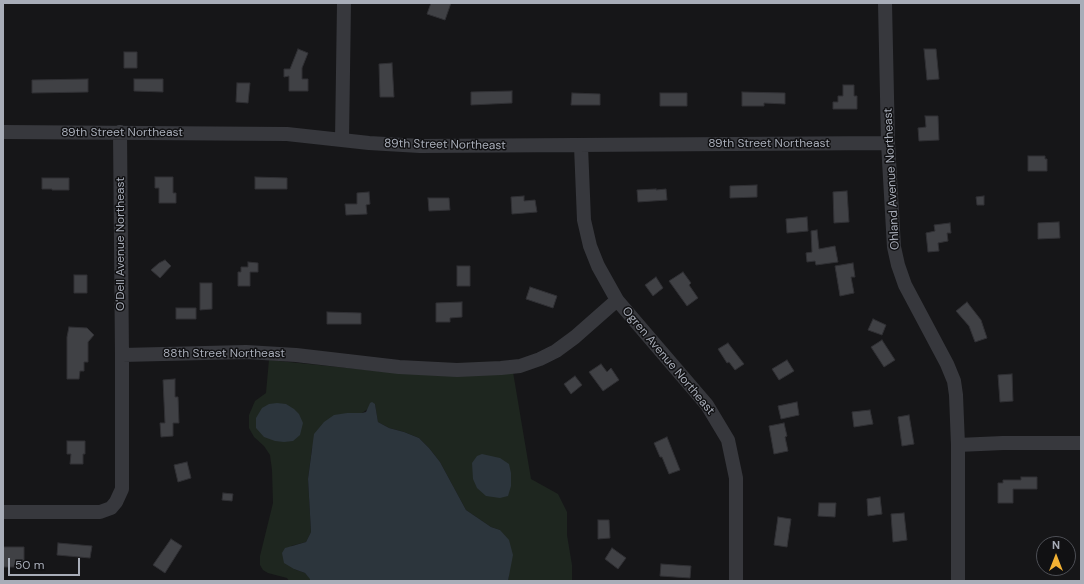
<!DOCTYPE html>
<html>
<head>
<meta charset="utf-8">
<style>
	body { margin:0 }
	#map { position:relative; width:1084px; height:584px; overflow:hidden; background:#161618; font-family:"DM Sans",sans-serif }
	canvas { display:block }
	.frame { position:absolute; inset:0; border:4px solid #a8adb8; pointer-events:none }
	.north { position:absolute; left:1036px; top:536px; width:40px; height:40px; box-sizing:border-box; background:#111113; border:1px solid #4d4f55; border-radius:50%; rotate:0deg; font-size:11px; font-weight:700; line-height:16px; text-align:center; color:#a8adb8 }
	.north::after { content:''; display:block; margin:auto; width:14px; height:18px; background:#f2b134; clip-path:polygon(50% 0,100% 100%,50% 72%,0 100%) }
	.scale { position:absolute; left:8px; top:558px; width:72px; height:18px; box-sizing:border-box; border:2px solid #a8adb8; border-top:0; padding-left:5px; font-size:12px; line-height:14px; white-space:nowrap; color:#a8adb8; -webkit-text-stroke:3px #111113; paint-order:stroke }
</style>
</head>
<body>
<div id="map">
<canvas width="1084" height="584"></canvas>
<div class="frame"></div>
<div class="north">N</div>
<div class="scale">50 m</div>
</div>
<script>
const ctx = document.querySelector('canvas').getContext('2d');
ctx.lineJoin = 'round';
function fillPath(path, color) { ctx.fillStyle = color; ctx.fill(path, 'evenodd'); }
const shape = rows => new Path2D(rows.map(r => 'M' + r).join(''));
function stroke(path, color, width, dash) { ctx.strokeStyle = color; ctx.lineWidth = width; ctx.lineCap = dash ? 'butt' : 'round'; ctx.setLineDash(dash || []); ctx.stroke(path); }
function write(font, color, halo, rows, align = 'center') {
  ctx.font = font + ' "DM Sans",sans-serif'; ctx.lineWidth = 3; ctx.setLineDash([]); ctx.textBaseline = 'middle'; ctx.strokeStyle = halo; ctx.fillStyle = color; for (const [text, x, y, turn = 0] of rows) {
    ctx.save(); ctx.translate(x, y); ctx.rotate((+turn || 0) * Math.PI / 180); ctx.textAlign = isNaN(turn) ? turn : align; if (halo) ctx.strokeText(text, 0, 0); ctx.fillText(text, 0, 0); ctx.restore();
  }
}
fillPath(shape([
	[269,360,397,373,513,372,531,479,558,494,567,512,567,535,572,565,572,581,508,581,509,575,500,530,491,527,466,510,440,462,429,448,419,438,404,432,389,428,378,422,375,404,362,413,347,413,312,448,308,479,311,532,306,542,291,546,294,569,305,573,311,579,310,581,289,581,287,578,268,573,263,570,260,565,260,556,273,503,272,470,270,455,264,446,254,437,249,428,249,415,255,401,266,393]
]), '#1e261f');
fillPath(shape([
	[372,402,375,404,378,422,389,428,404,432,419,438,429,448,440,462,466,510,491,527,500,530,509,540,513,555,508,581,310,581,310,579,305,573,294,569,284,563,282,553,285,548,306,542,311,532,308,479,314,434,324,422,334,415,347,413,362,413,366,412,370,403],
	[277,403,286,404,294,409,299,414,303,423,300,435,293,441,284,442,275,441,264,437,256,428,256,418,262,408,269,404],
	[482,454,500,458,509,464,511,473,511,486,508,496,500,498,486,496,477,488,473,479,472,463,477,456]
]), '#2c353c');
const building = shape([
	[431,3,451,3,445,20,427,14,431,3],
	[298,49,308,53,302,68,302,79,308,79,308,91,289,91,289,76,284,77,284,69,290,69,298,49],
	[924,49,936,49,939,79,927,80,924,49],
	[124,52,137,52,137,68,124,68,124,52],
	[392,63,394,97,380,97,379,64,392,63],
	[88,79,88,92,32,93,32,80,88,79],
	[134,79,163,79,163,92,134,91,134,79],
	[237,83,250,83,248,103,236,102,237,83],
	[843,85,854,85,854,96,857,96,857,109,833,109,833,102,838,102,838,96,843,96,843,85],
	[512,91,512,103,471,105,471,92,512,91],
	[742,92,785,93,785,104,764,103,764,106,742,106,742,92],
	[572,93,600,94,600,105,571,105,572,93],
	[660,93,687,93,687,106,660,106,660,93],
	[925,116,938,116,939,140,919,141,918,128,926,127,925,116],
	[1028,156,1045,156,1045,159,1047,159,1047,171,1028,171,1028,156],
	[155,177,173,177,173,193,176,193,176,203,159,203,159,188,155,188,155,177],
	[255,177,287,178,287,189,255,189,255,177],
	[42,178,69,178,69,190,52,190,52,189,42,189,42,178],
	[757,185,757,197,730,198,730,186,757,185],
	[656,189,656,190,666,189,667,200,638,202,637,190,656,189],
	[847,191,849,222,834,223,833,192,847,191],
	[369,192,370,204,366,205,367,214,346,215,345,204,357,204,357,193,369,192],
	[524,196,524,201,535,200,537,212,512,214,511,197,524,196],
	[984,196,984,205,977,205,976,197,984,196],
	[428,198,449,198,450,210,429,211,428,198],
	[807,217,808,231,787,233,786,219,807,217],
	[1059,222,1060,238,1038,239,1038,223,1059,222],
	[950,223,951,233,947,233,948,241,938,243,939,251,928,252,926,233,935,231,934,225,950,223],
	[817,230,819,249,835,246,838,262,816,265,815,261,807,262,806,253,812,252,811,231,817,230],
	[165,260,171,266,160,278,151,270,159,263,165,260],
	[248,262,258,263,258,272,250,272,250,286,238,286,238,272,241,272,241,267,248,267,248,262],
	[853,263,855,277,851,277,854,293,840,296,835,266,853,263],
	[457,266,470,266,470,286,457,286,457,266],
	[683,272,691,283,689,285,698,298,687,306,669,281,683,272],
	[74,275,87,275,87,293,74,293,74,275],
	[656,277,663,288,653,296,645,285,656,277],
	[200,283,212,283,212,309,200,310,200,283],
	[530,287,557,296,553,308,526,299,530,287],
	[462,302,462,317,450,318,450,322,436,322,436,303,462,302],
	[967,302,981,320,987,338,975,342,969,326,956,311,967,302],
	[176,308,196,308,196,319,176,319,176,308],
	[327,312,361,313,361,324,327,324,327,312],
	[873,319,886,325,882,335,868,330,873,319],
	[69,327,87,328,94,335,88,342,88,362,84,362,84,371,80,371,79,379,67,379,67,337,69,327],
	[882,340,895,360,884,367,871,347,882,340],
	[728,343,744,364,735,370,729,362,727,363,718,349,728,343],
	[787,360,794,371,779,380,772,369,787,360],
	[601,364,607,372,611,368,619,380,603,391,589,372,601,364],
	[1012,374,1013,401,1000,402,998,375,1012,374],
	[575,376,582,385,571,394,564,384,575,376],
	[175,379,175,397,178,397,179,423,173,423,173,436,161,437,160,423,165,423,163,380,175,379],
	[797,402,799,415,781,419,778,406,797,402],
	[870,410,873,424,854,427,852,412,870,410],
	[909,415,914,444,902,446,898,417,909,415],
	[784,423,787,436,785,437,788,451,774,454,769,426,784,423],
	[667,437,680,470,669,474,662,457,660,457,654,443,667,437],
	[67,441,85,441,85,454,83,454,83,464,70,464,71,454,67,454,67,441],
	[187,462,191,478,178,482,174,465,187,462],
	[1021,477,1037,477,1037,489,1013,489,1013,503,998,503,998,483,1003,483,1003,480,1021,480,1021,477],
	[223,493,233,494,232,501,222,500,223,493],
	[880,497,882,514,868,516,867,499,880,497],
	[819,503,836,503,835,517,818,516,819,503],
	[904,513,907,540,893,542,891,514,904,513],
	[778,517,791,519,787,547,774,545,778,517],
	[598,520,609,520,610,538,598,539,598,520],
	[171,539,182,546,165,573,153,565,171,539],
	[58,543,92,546,90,558,57,555,58,543],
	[3,547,24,547,24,567,3,567,3,547],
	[612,548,626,558,618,569,605,559,612,548],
	[661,564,691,566,690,578,660,576,661,564]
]);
fillPath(building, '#404145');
stroke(building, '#303034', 1);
stroke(shape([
	[885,3,888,143,894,247,898,265,905,285,947,364,954,381,956,395,958,445,958,581],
	[3,132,287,134,369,143,420,146,888,143],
	[120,132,122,355],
	[342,140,344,3],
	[581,146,584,220,590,246,598,266,617,300,707,405,728,440,736,478,736,581],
	[958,445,1003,443,1081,443],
	[3,512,100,512,111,508,116,502,122,489,122,355,246,352,296,355,399,367,457,370,501,368,520,366,540,359,556,351,575,337,617,300]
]), '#37383d', 14);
write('12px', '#a8adb8', '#111113', [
	["89th Street Northeast",122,133],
	["89th Street Northeast",769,144],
	["89th Street Northeast",445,145,1],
	["Ohland Avenue Northeast",892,179,-93],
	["O'Dell Avenue Northeast",121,244,-90],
	["88th Street Northeast",224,354],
	["Ogren Avenue Northeast",668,361,50]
]);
</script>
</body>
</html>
